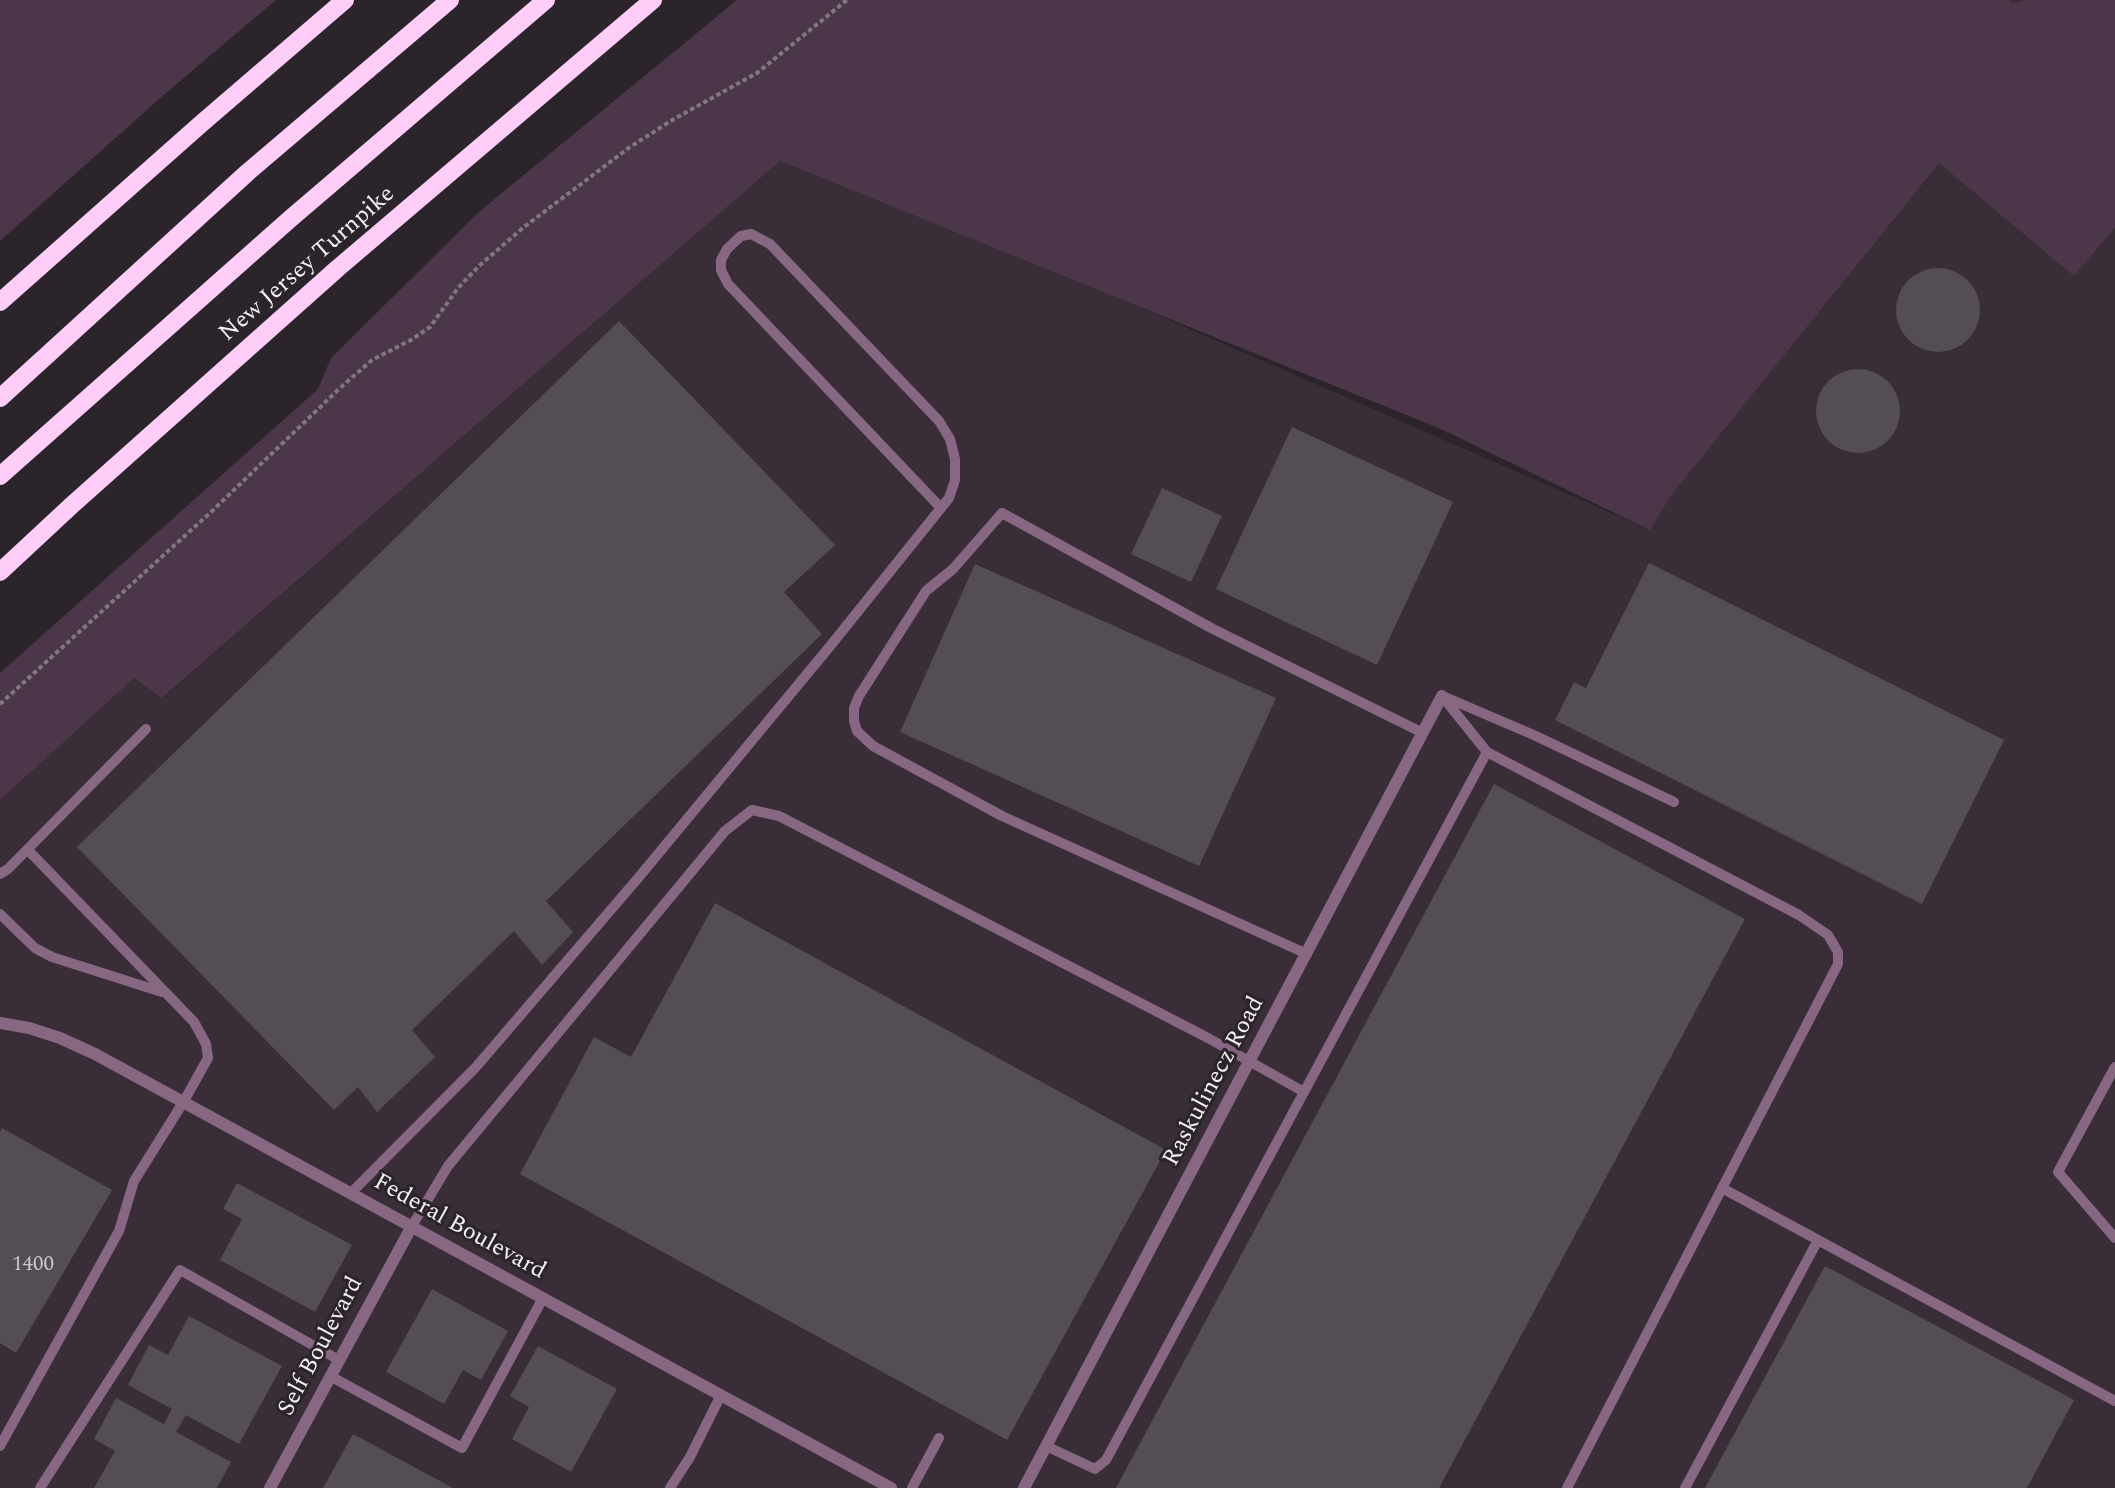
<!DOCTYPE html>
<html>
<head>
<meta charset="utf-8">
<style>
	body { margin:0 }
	canvas { display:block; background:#2b242a }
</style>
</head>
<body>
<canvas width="2115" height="1488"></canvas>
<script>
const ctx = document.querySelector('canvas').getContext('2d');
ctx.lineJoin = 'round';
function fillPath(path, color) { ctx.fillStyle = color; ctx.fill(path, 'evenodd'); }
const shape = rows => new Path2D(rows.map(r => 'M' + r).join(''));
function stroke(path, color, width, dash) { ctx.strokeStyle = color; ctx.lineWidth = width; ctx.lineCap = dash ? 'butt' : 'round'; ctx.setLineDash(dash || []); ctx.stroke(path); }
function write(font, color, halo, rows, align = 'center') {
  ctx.font = font + ' Spectral,serif'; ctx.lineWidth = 6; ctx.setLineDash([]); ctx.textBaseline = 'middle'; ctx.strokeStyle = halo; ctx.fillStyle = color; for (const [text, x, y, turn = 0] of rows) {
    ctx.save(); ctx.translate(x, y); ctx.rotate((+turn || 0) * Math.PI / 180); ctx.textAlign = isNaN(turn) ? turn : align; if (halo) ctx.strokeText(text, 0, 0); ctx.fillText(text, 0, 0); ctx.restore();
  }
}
fillPath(shape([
	[1468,0,2115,0,2115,1488,0,1488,0,800,134,677,163,698,780,161,1114,296,1650,530]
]), '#392e37');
fillPath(shape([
	[0,0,276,0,167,92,0,241],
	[737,0,2008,0,2013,3,2026,0,2115,0,2115,227,2074,276,1939,163,1672,494,1650,530,1441,429,780,161,162,698,134,678,0,800,0,673,318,389,331,358,480,211]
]), '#4c3649');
fillPath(shape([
	'1896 310a42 42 0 1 1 84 0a42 42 0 1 1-84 0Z',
	[619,321,835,545,784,592,822,634,546,901,573,932,542,965,514,931,412,1030,435,1057,377,1112,358,1087,334,1110,77,847],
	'1816 411a42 42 0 1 1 84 0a42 42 0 1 1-84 0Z',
	[1292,427,1453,502,1377,665,1216,589],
	[1162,488,1222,516,1191,582,1131,554],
	[1649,563,2004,740,1922,904,1555,720,1574,682,1586,688],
	[975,564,1276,698,1199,866,900,732],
	[1494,784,1745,919,1439,1488,1116,1488],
	[715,903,1166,1150,1007,1440,520,1174,594,1037,631,1057],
	[2,1128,112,1190,16,1353,0,1343,0,1132],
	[237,1183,352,1245,315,1312,220,1260,242,1219,223,1209],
	[1825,1266,2074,1400,2027,1488,1705,1488],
	[432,1289,508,1331,481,1380,463,1370,444,1404,386,1372],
	[189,1316,282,1366,239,1444,186,1415,176,1432,231,1462,217,1488,94,1488,115,1451,94,1439,116,1398,164,1424,172,1409,128,1385,149,1345,168,1355],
	[538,1346,617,1389,571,1472,512,1439,529,1407,510,1396],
	[353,1434,453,1488,323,1488]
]), '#544d53');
stroke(shape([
	[0,704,211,512,340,388,372,360,411,340,430,327,458,288,479,266,524,227,630,147,674,119,757,73,847,0]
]), '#7e797d', 4, [4.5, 3]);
stroke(shape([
	[1442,696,1487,752,1799,915,1828,935,1838,952,1838,964,1567,1488],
	[1445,697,1536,736,1674,802],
	[0,874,8,869,146,729],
	[0,914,35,948,52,957,162,992],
	[1307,954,1002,816,873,746,857,731,854,721,854,708,859,696,926,591,953,569,1002,513,1213,629,1423,733],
	[2115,1067,2058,1172,2115,1238],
	[1722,1188,2115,1401],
	[351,1193,476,1067,639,877,831,645,949,498,955,480,955,459,950,439,939,421,770,244,751,234,741,236,727,249,721,260,721,270,728,284,941,508],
	[412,1226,448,1166,725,831,752,810,779,816,1208,1038,1304,1092],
	[330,1376,462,1448,543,1298],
	[0,1446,119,1231,134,1181,184,1101,208,1058,206,1044,194,1022,28,850],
	[1046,1446,1095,1469,1106,1460,1487,752],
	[40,1488,180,1270,339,1360],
	[670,1488,690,1457,721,1395],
	[912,1488,939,1438],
	[1685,1488,1818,1240]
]), '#886783', 10);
stroke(shape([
	[0,1023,29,1028,60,1038,95,1054,891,1488],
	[270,1488,412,1226],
	[1024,1488,1442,696]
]), '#886783', 12);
stroke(shape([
	[0,302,202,123,345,0],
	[0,398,248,172,450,0],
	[0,476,290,219,546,0],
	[0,572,72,505,338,268,653,0]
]), '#fecef8', 18);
write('21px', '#ccc7cb', null, [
	["1400",33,1266]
]);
write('24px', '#f4f0f3', '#2b242a', [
	["New Jersey Turnpike",308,265,-41],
	["Raskulinecz Road",1215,1082,-62],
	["Federal Boulevard",459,1228,29],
	["Self Boulevard",322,1347,-62]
]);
</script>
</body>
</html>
